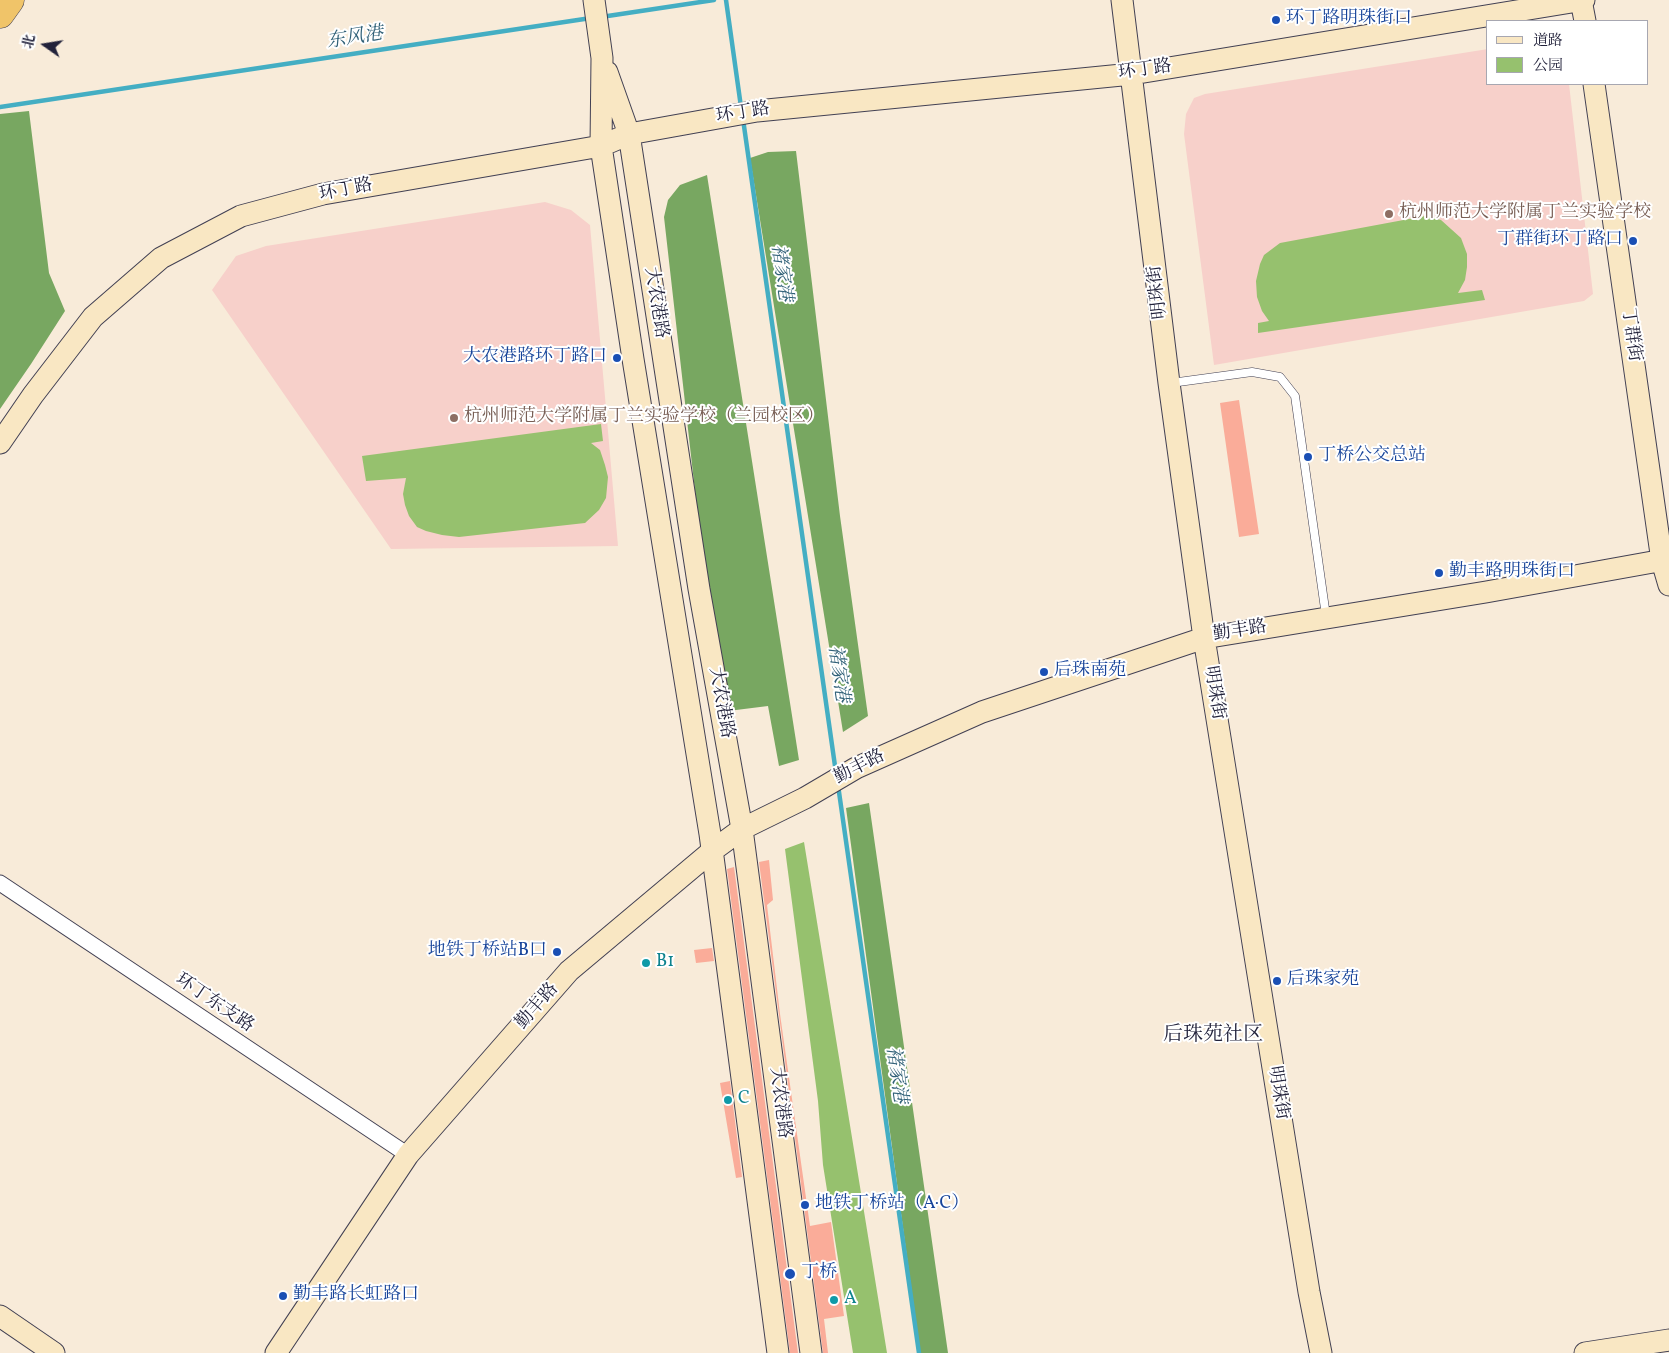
<!DOCTYPE html>
<html>
<head>
<meta charset="utf-8">
<style>
	body { margin:0 }
	#map { position:relative; width:1669px; height:1353px; overflow:hidden; background:#f8ebd9; font-family:Vollkorn,"Noto Serif SC",serif }
	canvas { display:block }
	.legend { position:absolute; left:1486px; top:20px; width:162px; height:65px; box-sizing:border-box; background:#fff; border:1px solid #a7a7b1; margin:0; padding:6px 9px; list-style:none; font-size:15px; color:#22223b }
	.legend li { display:flex; align-items:center; gap:10px; height:25px }
	.legend b { width:25px; border:1px solid #a7a7b1 }
	.north { position:absolute; left:20px; top:20px; width:50px; height:50px; -webkit-text-stroke:4px #fff; paint-order:stroke; rotate:283deg; font-size:14px; font-weight:700; line-height:20px; text-align:center; color:#22223b }
	.north::after { content:''; display:block; margin:auto; width:18px; height:22px; background:#22223b; clip-path:polygon(50% 0,100% 100%,50% 72%,0 100%) }
</style>
</head>
<body>
<div id="map">
<canvas width="1669" height="1353"></canvas>
<ul class="legend">
<li><b style="height:6px;background:#f9e7c3"></b>道路</li>
<li><b style="height:14px;background:#96c16e"></b>公园</li>
</ul>
<div class="north">北</div>
</div>
<script>
const ctx = document.querySelector('canvas').getContext('2d');
ctx.lineJoin = 'round';
function fillPath(path, color) { ctx.fillStyle = color; ctx.fill(path, 'evenodd'); }
const shape = rows => new Path2D(rows.map(r => 'M' + r).join(''));
function stroke(path, color, width, dash) { ctx.strokeStyle = color; ctx.lineWidth = width; ctx.lineCap = dash ? 'butt' : 'round'; ctx.setLineDash(dash || []); ctx.stroke(path); }
function write(font, color, halo, rows, align = 'center') {
  ctx.font = font + ' Vollkorn,"Noto Serif SC",serif'; ctx.lineWidth = 4; ctx.setLineDash([]); ctx.textBaseline = 'middle'; ctx.strokeStyle = halo; ctx.fillStyle = color; for (const [text, x, y, turn = 0] of rows) {
    ctx.save(); ctx.translate(x, y); ctx.rotate((+turn || 0) * Math.PI / 180); ctx.textAlign = isNaN(turn) ? turn : align; if (halo) ctx.strokeText(text, 0, 0); ctx.fillText(text, 0, 0); ctx.restore();
  }
}
fillPath(shape([
	[1488,49,1488,84,1569,84,1593,294,1584,301,1214,365,1184,134,1186,114,1194,98,1205,94],
	[545,202,571,210,590,225,618,546,391,549,212,290,236,256,266,246]
]), '#f7d0ca');
fillPath(shape([
	[1425,216,1441,220,1461,238,1467,254,1467,267,1465,280,1458,293,1482,290,1485,300,1258,333,1258,323,1269,321,1262,311,1257,297,1256,281,1260,264,1264,255,1280,243],
	[601,424,603,441,591,443,600,450,605,465,608,477,606,498,599,510,585,523,459,537,442,535,426,531,417,527,409,516,405,505,403,494,406,478,366,481,362,456],
	[804,842,887,1353,853,1353,823,1165,818,1101,785,849]
]), '#96c16e');
fillPath(shape([
	[29,111,49,273,65,311,31,364,0,409,0,114],
	[796,151,840,516,868,716,843,732,750,158,768,152],
	[707,175,799,760,779,766,768,706,720,712,664,217,668,200,680,185],
	[869,803,948,1353,920,1353,846,808]
]), '#78a761');
stroke(shape([
	[726,0,741,107],
	[601,17,714,0],
	[0,107,591,18],
	[743,119,836,773],
	[838,785,919,1353]
]), '#44aec3', 4.5);
fillPath(shape([
	[1239,400,1259,534,1239,537,1220,403],
	[769,860,773,900,767,905,780,1014,810,1226,831,1222,844,1316,824,1319,828,1353,823,1353,759,862],
	[734,867,798,1353,790,1353,727,869],
	[712,948,714,961,696,963,694,950],
	[730,1081,742,1177,736,1178,720,1083]
]), '#faac99');
const lane = shape([
	[1171,383,1252,372,1280,377,1295,396,1326,616]
]);
const street = shape([
	[0,883,408,1155]
]);
const secondary = shape([
	[594,0,602,58,601,146,633,359,710,834,778,1353],
	[1122,0,1169,383,1204,638,1309,1292,1321,1353],
	[1581,0,1585,21],
	[607,72,629,134,699,589,742,829,811,1353],
	[1594,84,1662,561,1669,585],
	[0,443,33,395,93,317,161,258,241,216,323,194,601,146,629,134,757,111,1132,74,1584,0],
	[0,1316,54,1353],
	[276,1353,408,1155,569,971,712,851,742,829,805,798,856,768,982,712,1204,638,1486,592,1669,559],
	[1585,1353,1669,1340]
]);
const highway = shape([
	[0,14,10,0]
]);
stroke(lane, '#424053', 9);
stroke(street, '#424053', 17);
stroke(secondary, '#424053', 23);
stroke(highway, '#424053', 29);
stroke(lane, '#fff', 8);
stroke(street, '#fff', 15);
stroke(secondary, '#f9e7c3', 21);
stroke(highway, '#f0c469', 28);
for (const [x, y, r, color] of [
	[1276,20,5,"#1a4fb4"],
	[1389,214,5,"#8d6e63"],
	[1633,241,5,"#1a4fb4"],
	[617,358,5,"#1a4fb4"],
	[454,418,5,"#8d6e63"],
	[1308,457,5,"#1a4fb4"],
	[1439,573,5,"#1a4fb4"],
	[1044,672,5,"#1a4fb4"],
	[557,952,5,"#1a4fb4"],
	[646,963,5,"#0f9aa8"],
	[1277,981,5,"#1a4fb4"],
	[728,1100,5,"#0f9aa8"],
	[805,1205,5,"#1a4fb4"],
	[790,1274,6,"#1a4fb4"],
	[283,1296,5,"#1a4fb4"],
	[834,1300,5,"#0f9aa8"]
]) { const dot = new Path2D(); dot.arc(x, y, r, 0, 2 * Math.PI); ctx.fillStyle = color; ctx.fill(dot); stroke(dot, '#fff', 2); }
write('18px', '#164399', '#fff', [
	["环丁路明珠街口",1286,20],
	["丁群街环丁路口",1623,241,"right"],
	["大农港路环丁路口",607,358,"right"],
	["丁桥公交总站",1318,457],
	["勤丰路明珠街口",1449,573],
	["后珠南苑",1054,672],
	["地铁丁桥站B口",547,952,"right"],
	["后珠家苑",1287,981],
	["地铁丁桥站（A·C）",815,1205],
	["丁桥",801,1274],
	["勤丰路长虹路口",293,1296]
], 'left');
write('18px', '#22223b', '#fff', [
	["环丁路",1145,71,-8],
	["环丁路",743,114,-9],
	["环丁路",346,191,-11],
	["明珠街",1159,292,-97],
	["大农港路",655,303,81],
	["丁群街",1630,335,82],
	["勤丰路",1240,632,-9],
	["明珠街",1213,693,81],
	["大农港路",720,703,80],
	["勤丰路",860,768,-27],
	["环丁东支路",214,1004,34],
	["勤丰路",538,1007,-49],
	["明珠街",1277,1093,81],
	["大农港路",779,1103,83]
]);
write('18px', '#785e54', '#fff', [
	["杭州师范大学附属丁兰实验学校",1399,214],
	["杭州师范大学附属丁兰实验学校（兰园校区）",464,418]
], 'left');
write('18px', '#0d838f', '#fff', [
	["B1",656,963],
	["C",738,1100],
	["A",844,1300]
], 'left');
write('italic 19px', '#316178', '#fff', [
	["东风港",355,39,-9],
	["褚家港",780,273,82],
	["褚家港",837,674,82],
	["褚家港",895,1075,82]
]);
write('20px', '#22223b', '#fff', [
	["后珠苑社区",1213,1036]
]);
</script>
</body>
</html>
